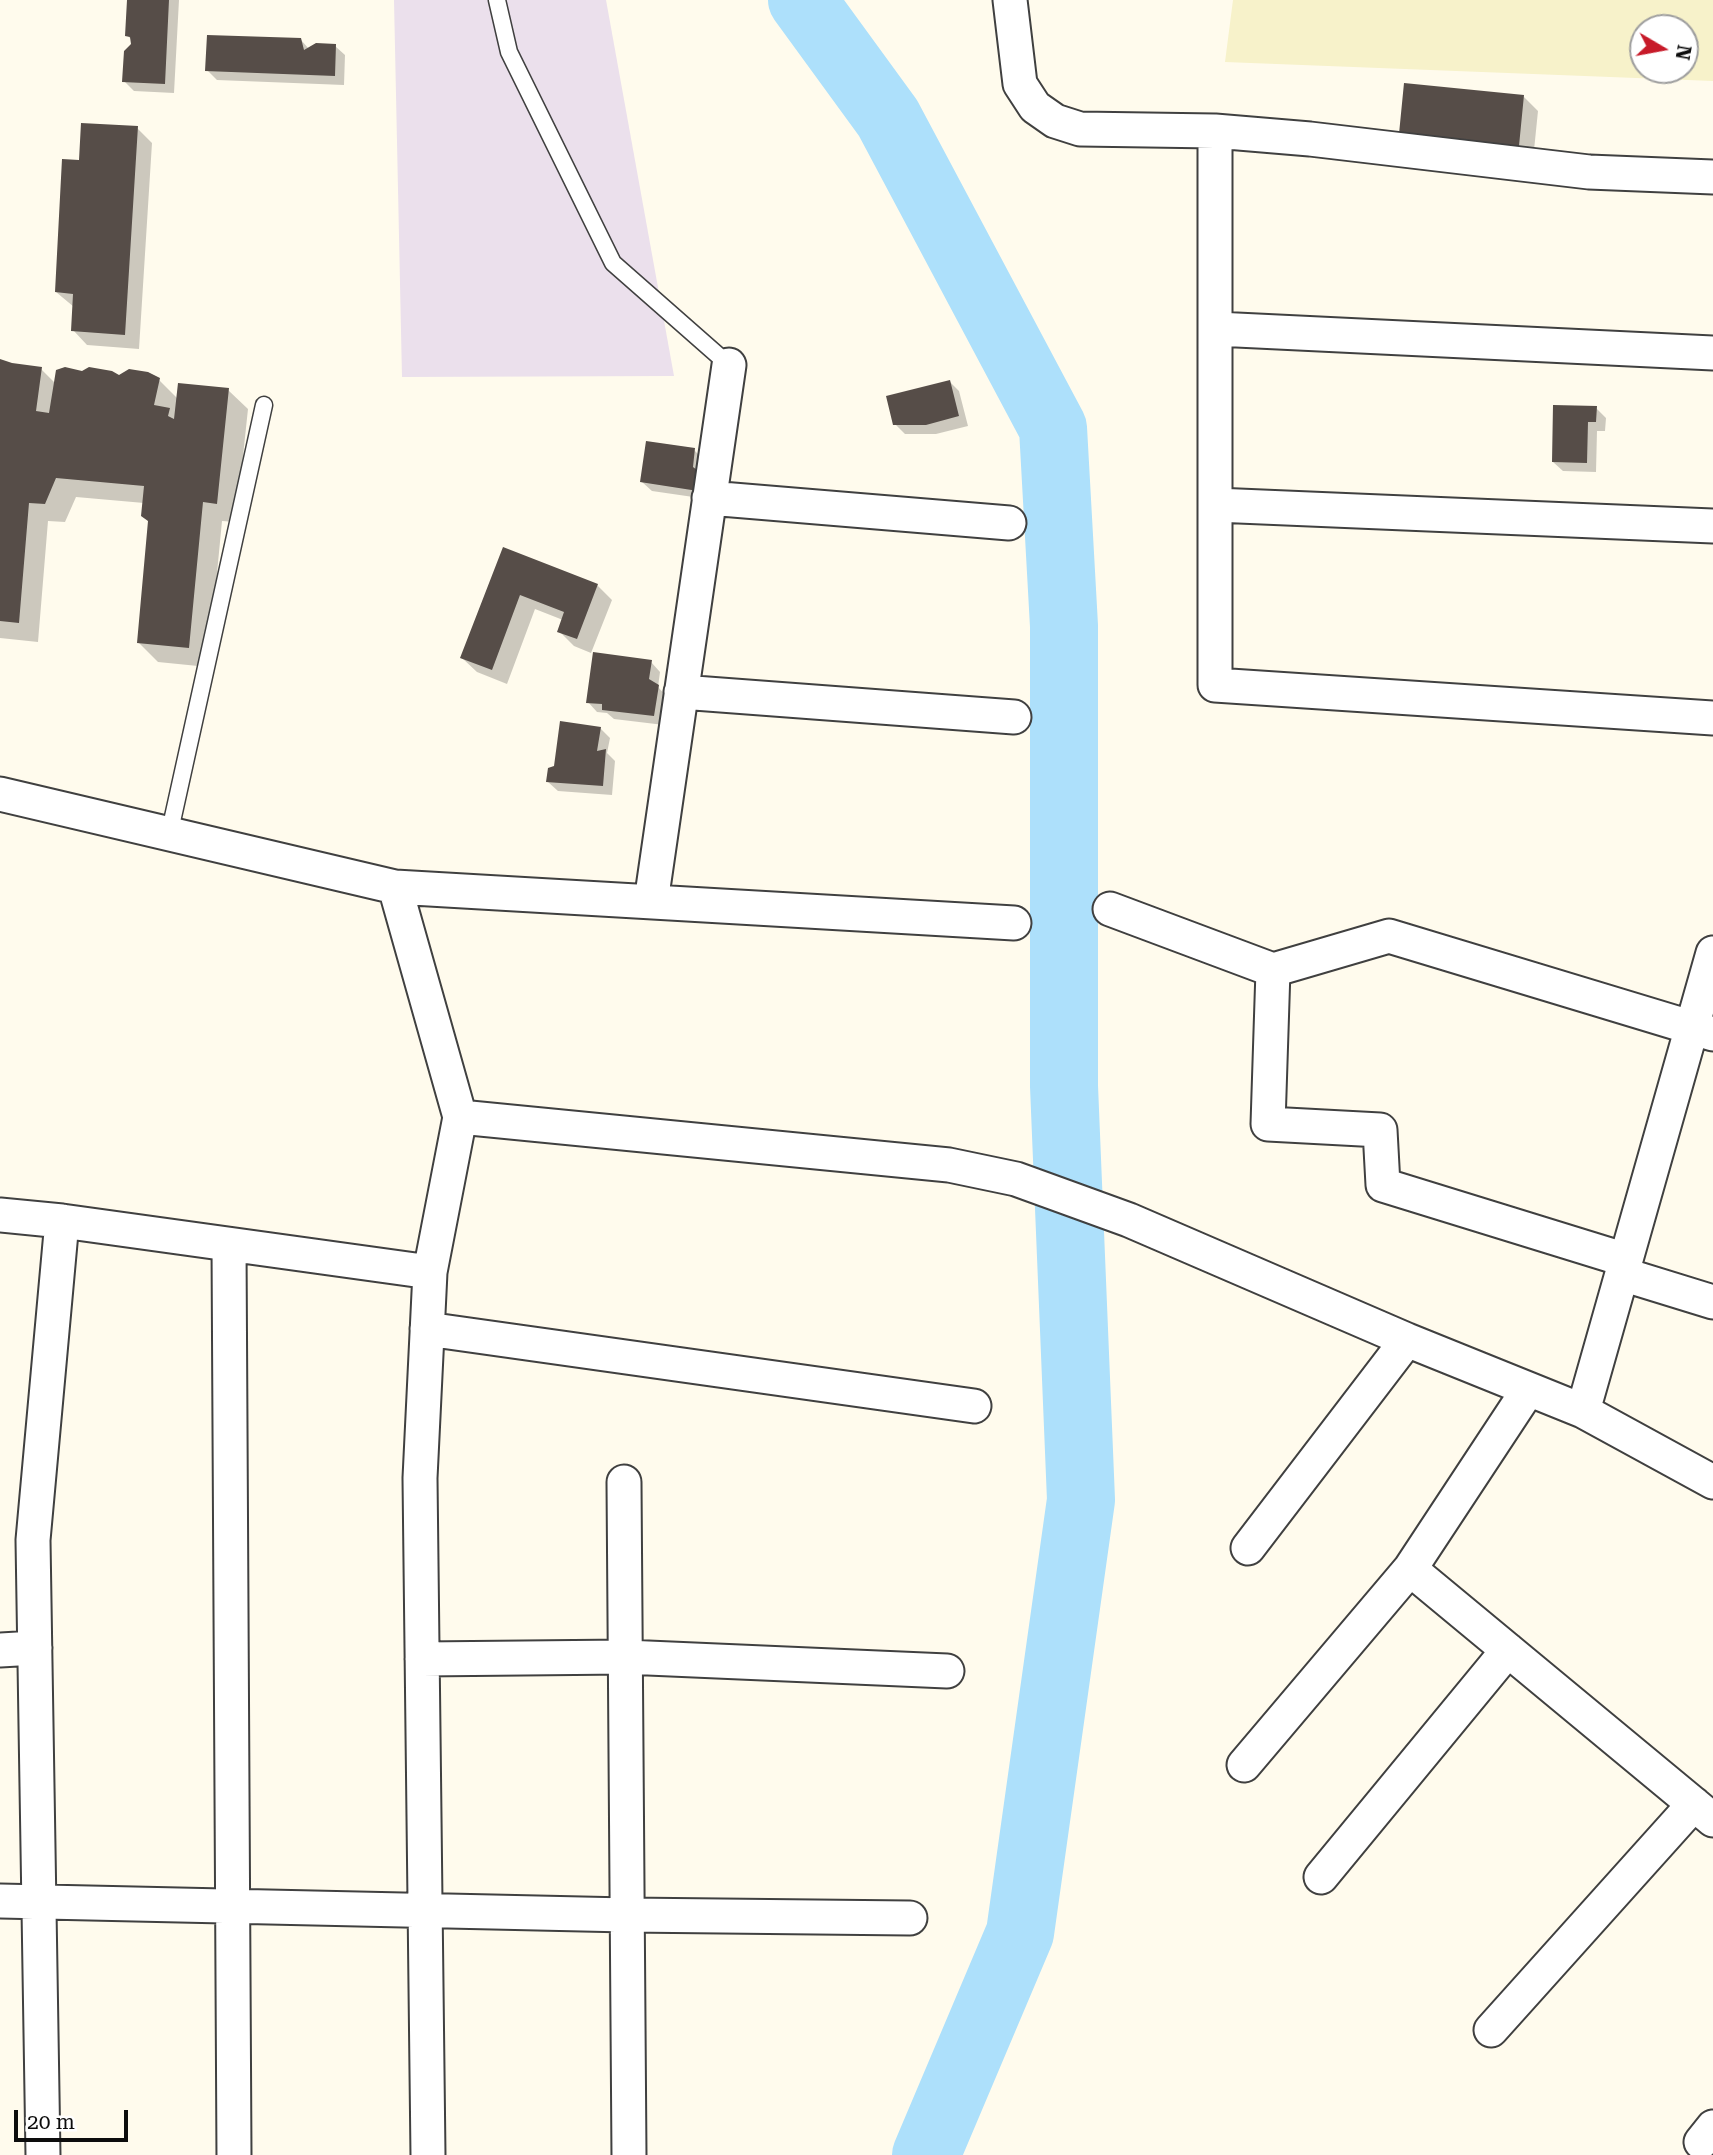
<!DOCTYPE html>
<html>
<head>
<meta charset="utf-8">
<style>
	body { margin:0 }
	#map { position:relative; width:1713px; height:2155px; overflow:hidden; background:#fffbed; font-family:"Roboto Serif",serif }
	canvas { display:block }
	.north { position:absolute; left:1629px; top:14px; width:70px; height:70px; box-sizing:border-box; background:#fff; border:2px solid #9e9e9e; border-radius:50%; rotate:100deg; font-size:19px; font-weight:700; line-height:28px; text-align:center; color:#0d0d0d }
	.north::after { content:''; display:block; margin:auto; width:24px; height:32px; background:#c71a29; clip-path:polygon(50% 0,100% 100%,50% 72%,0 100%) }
	.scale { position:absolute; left:14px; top:2110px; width:114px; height:32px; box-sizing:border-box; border:4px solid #0d0d0d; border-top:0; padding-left:9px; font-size:21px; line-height:24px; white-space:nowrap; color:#0d0d0d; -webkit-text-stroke:5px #fff; paint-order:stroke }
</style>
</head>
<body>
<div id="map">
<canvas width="1713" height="2155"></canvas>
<div class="north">N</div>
<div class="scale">20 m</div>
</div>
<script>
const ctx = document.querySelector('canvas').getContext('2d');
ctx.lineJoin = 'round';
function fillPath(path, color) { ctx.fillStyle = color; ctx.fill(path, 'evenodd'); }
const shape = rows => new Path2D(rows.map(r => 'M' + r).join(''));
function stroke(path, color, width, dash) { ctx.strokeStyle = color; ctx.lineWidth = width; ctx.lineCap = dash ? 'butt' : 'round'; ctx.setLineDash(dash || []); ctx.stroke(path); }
fillPath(shape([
	[394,0,606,0,674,376,402,377]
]), '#ebe0ec');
fillPath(shape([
	[1233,0,1713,0,1713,81,1225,62],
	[1643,28,1685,28,1685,70,1643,70]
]), '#f7f2ca');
fillPath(shape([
	[129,0,179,0,174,93,134,91,124,81,133,45,132,40,127,35],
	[301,40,309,49,335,46,345,55,344,85,217,80,207,70],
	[1405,85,1523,96,1538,111,1532,170],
	[137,128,152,143,139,349,87,345,73,330,74,307,56,292,80,162],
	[0,362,41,369,55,383,119,377,159,380,178,399,228,390,248,409,236,522,222,521,208,667,158,662,138,642,150,522,144,503,76,497,65,522,48,521,38,642,0,638],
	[949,381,959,391,968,426,936,434,905,434,895,424],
	[1596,408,1606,418,1605,431,1597,431,1596,472,1563,471,1553,462],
	[694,450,704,460,707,499,652,491,642,482],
	[504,549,597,585,612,600,591,653,574,646,559,631,563,620,535,609,507,684,477,672,462,658],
	[651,662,660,672,658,687,667,697,664,725,614,719,607,713,597,712,588,702],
	[600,728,610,738,607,753,615,761,612,795,558,791,548,782,555,767]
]), '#0003');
stroke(shape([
	[802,0,888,118,1053,428,1064,626,1064,1086,1081,1500,1020,1933,926,2155]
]), '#ade0fb', 68);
fillPath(shape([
	[127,0,169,0,165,84,122,82,124,51,131,44,130,37,125,36],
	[207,35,301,38,304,50,316,43,336,44,335,76,205,71],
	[1404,83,1524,95,1518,156,1398,144],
	[81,123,138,126,125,335,71,331,73,294,55,292,62,159,79,160],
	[0,359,12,363,42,367,36,411,49,413,56,370,65,367,82,371,89,367,112,371,119,375,129,369,148,372,160,378,154,405,170,408,168,416,174,419,178,383,229,388,217,504,203,502,189,648,137,643,148,521,141,516,144,486,56,478,45,504,29,503,19,623,0,621],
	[950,380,959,416,926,425,893,425,886,396],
	[1553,405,1597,406,1596,422,1588,422,1587,463,1552,462],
	[646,441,695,448,693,467,701,473,698,491,640,482],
	[503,547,598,584,577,639,557,632,564,612,520,595,492,670,460,658],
	[593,652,652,660,649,679,659,685,654,716,602,710,602,704,586,703],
	[560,721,601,727,597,751,606,749,603,786,546,782,548,768,554,766]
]), '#564d48');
const service = shape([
	[497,0,509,52,613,263,729,365],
	[169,835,264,405]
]);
const minor = shape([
	[1010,0,1020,84,1035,107,1055,121,1080,129,1215,131,1310,139,1589,172,1713,177],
	[1215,131,1215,685,1713,718],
	[1216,329,1713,353],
	[709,498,1009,523],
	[1215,505,1713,526],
	[681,692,1014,717],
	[0,794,395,887,1014,923],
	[395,887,460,1117,430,1272,420,1478,428,2155],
	[651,902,729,365],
	[1110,909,1273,970,1389,936,1713,1034],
	[1273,970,1268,1124,1380,1130,1383,1185,1626,1260],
	[460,1117,949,1165,1016,1179,1129,1220,1407,1340,1583,1411,1713,1482],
	[0,1215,62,1221,430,1272],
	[229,1245,234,2155],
	[1622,1274,1713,1302],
	[427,1329,974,1406],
	[1583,1411,1713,953],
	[624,1482,629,2155],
	[1248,1548,1407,1340],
	[1410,1569,1713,1820],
	[0,1650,35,1648],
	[422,1659,625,1657,947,1671],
	[1244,1765,1410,1569,1528,1390],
	[1321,1877,1508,1650],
	[0,1901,627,1915,910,1918],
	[1491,2030,1694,1804],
	[1701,2142,1713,2127],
	[43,2155,33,1540,62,1221]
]);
stroke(service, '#404040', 19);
stroke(minor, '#404040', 37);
stroke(service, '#fff', 16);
stroke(minor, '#fff', 33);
</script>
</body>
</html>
